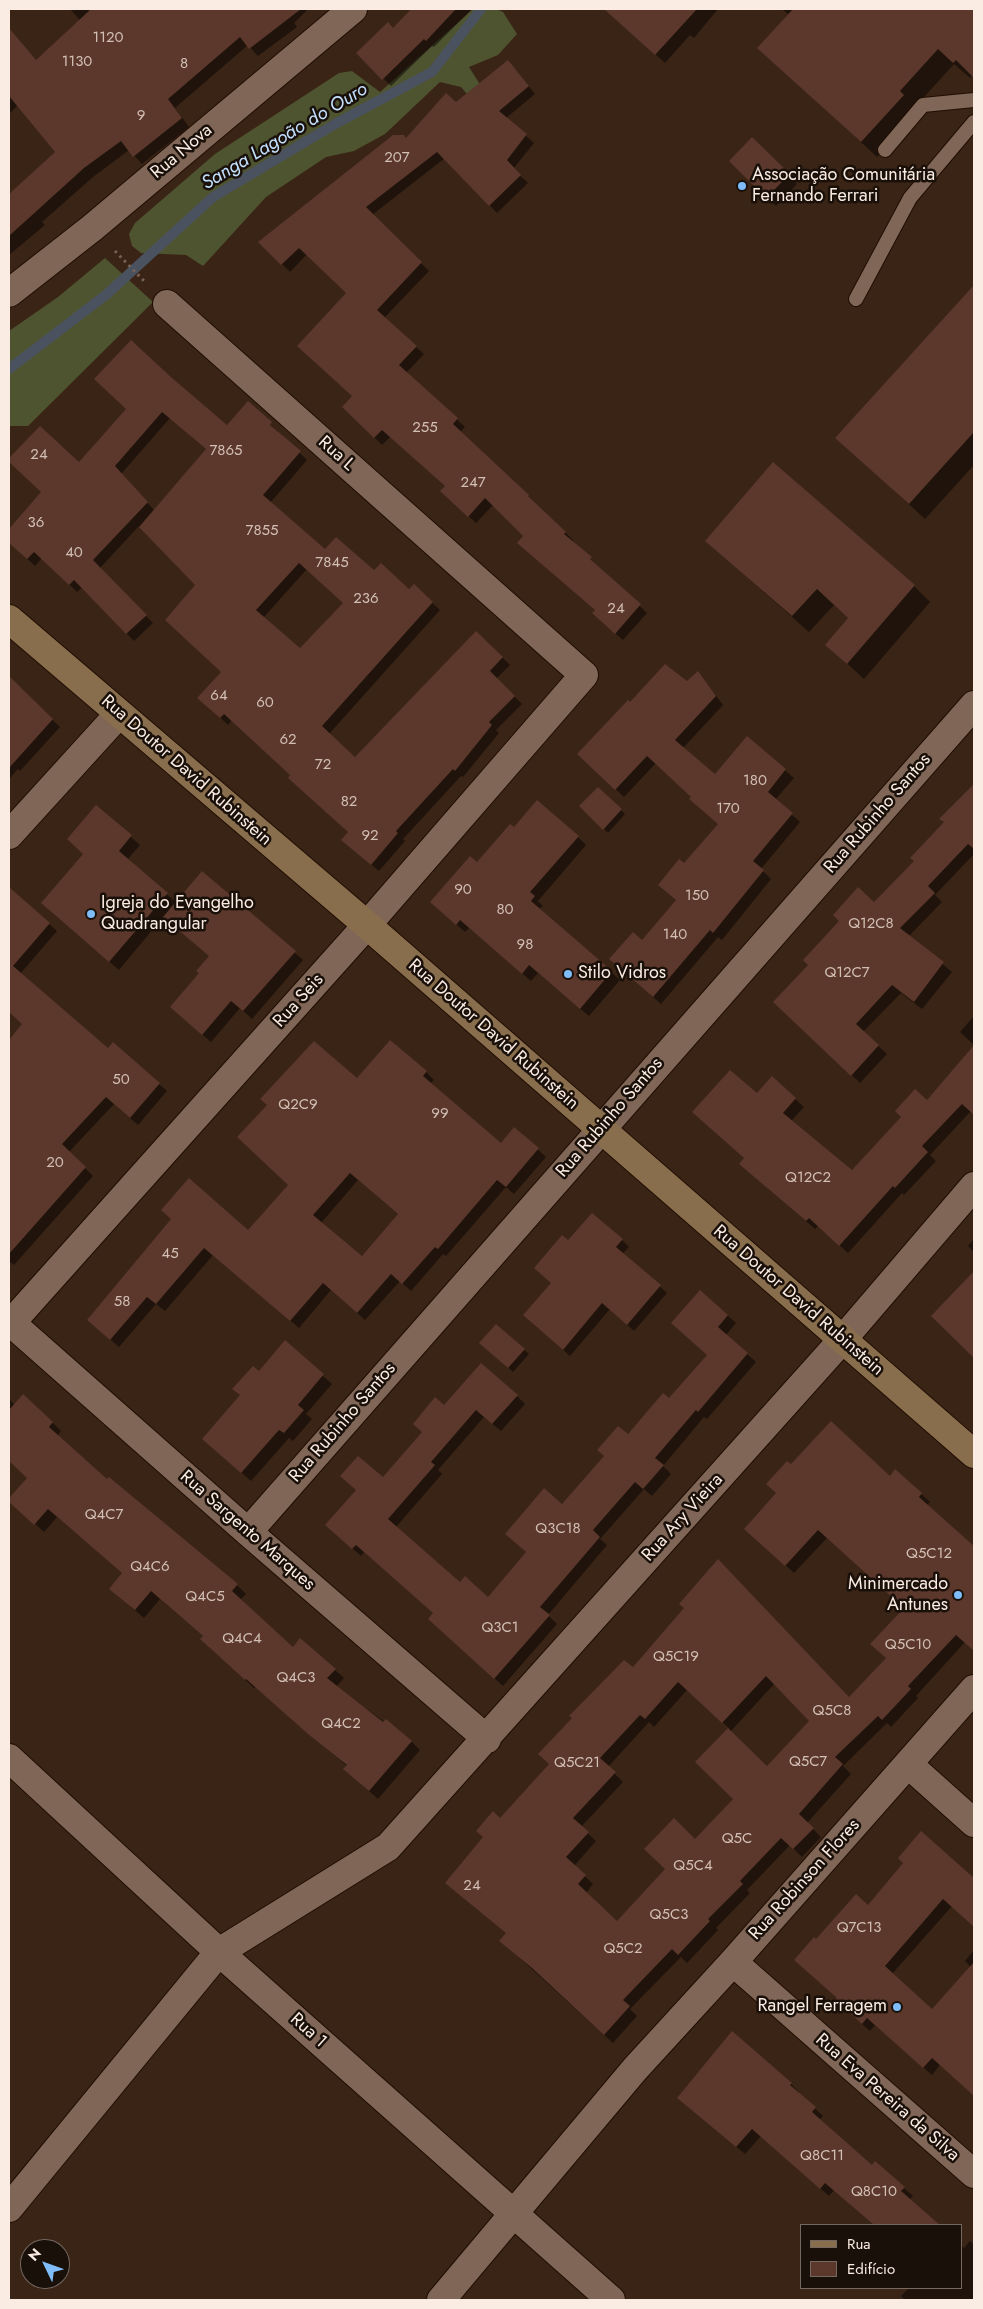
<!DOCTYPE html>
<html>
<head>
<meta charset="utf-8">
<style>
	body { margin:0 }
	#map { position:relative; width:983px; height:2309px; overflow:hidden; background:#3a2416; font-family:Jost,sans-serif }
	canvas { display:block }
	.frame { position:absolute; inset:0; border:10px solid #fbece3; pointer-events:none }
	.legend { position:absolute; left:800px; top:2224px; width:162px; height:65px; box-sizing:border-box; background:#1a100a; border:1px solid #746861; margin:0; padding:6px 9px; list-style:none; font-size:15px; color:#fbece3 }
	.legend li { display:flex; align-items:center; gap:10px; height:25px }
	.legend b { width:25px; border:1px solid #746861 }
	.north { position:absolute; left:20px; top:2239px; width:50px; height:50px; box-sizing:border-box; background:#1a100a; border:1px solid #746861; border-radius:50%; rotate:312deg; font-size:14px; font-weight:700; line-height:20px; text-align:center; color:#fbece3 }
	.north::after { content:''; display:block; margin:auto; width:18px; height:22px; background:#7fbdfa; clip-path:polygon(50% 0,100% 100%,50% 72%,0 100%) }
</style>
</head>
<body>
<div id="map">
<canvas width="983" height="2309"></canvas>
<div class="frame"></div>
<ul class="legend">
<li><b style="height:6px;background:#896e4d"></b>Rua</li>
<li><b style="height:14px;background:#5b382b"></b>Edifício</li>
</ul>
<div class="north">N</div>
</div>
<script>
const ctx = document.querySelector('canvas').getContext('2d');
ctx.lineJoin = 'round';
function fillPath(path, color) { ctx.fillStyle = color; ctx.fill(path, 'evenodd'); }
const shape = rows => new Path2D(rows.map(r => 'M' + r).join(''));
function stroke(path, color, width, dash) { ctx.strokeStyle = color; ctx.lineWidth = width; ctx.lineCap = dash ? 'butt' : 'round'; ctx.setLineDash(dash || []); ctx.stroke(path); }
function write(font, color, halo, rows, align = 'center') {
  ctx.font = font + ' Jost,sans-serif'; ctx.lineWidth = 5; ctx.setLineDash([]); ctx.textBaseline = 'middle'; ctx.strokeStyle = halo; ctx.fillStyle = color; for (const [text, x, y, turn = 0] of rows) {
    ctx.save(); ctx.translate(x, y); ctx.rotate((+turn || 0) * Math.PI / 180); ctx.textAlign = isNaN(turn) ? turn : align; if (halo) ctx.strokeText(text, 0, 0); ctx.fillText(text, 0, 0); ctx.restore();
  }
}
fillPath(shape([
	[473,9,496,9,503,12,517,34,498,55,469,67,500,116,489,120,461,87,440,82,385,134,354,151,326,157,266,197,203,266,186,255,141,253,132,246,129,234,135,223,215,154,339,73,352,71,380,92],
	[105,258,153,302,28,426,9,426,9,331,58,297]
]), '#4f5430');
fillPath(shape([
	[70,9,170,9,94,80,109,98,225,9,308,9,294,23,297,27,258,56,248,45,175,108,189,127,142,164,129,150,93,177,42,222,45,225,9,255,9,193,15,190,57,152,18,105,9,114,9,38,13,35,36,61,80,20],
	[412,9,472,9,434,47,432,46,391,86,358,53,393,29],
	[632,9,648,9,655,15,660,9,718,9,694,38,690,35,665,63,620,22],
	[782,9,974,9,974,77,972,75,970,78,954,64,915,107,919,111,877,157,759,48,789,15],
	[515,69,535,94,506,118,534,143,513,169,528,183,497,213,445,158,372,215,429,271,384,318,424,354,406,373,465,427,460,432,528,496,573,540,572,542,647,613,623,640,601,621,596,610,493,505,476,523,449,498,446,486,391,436,382,445,344,407,354,396,348,293,307,254,290,272,260,242,456,104],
	[752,139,797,184,776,206,731,161],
	[974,287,974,465,925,519,837,438],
	[171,379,228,426,248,403,307,460,270,503,325,551,374,572,409,591,414,586,440,610,329,734,356,758,476,632,510,665,496,679,522,704,496,730,499,733,463,777,461,776,403,839,405,841,379,871,350,847,349,833,292,776,232,720,228,725,207,705,222,672,197,585,139,526,100,568,153,623,134,641,82,587,77,592,42,558,35,566,9,542,9,531,42,492,9,460,40,427,80,464],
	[170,418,207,450,154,510,121,474],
	[307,569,344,603,300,649,263,618],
	[706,541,914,586,930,602,864,679,827,645,849,619,834,605,809,632],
	[698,672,723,705,683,748,715,776,747,738,794,778,775,800,800,822,761,869,771,879,722,940,718,937,661,1004,619,967,677,901,667,892,684,864,720,824,656,763,624,797,579,754,630,703,687,683],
	[9,678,60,727,20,771,18,769,9,779],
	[974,785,974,854,935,895,942,902,909,936,952,972,922,1009,901,993,863,1032,887,1054,860,1083,775,1002,915,861,945,823,941,819],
	[598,788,625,814,608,833,581,806],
	[96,807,140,845,127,860,177,903,202,873,303,960,252,1019,240,1008,211,1042,180,1015,210,956,164,916,119,970,51,912,84,854],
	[514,829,578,837,586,845,538,901,543,906,539,909,620,980,589,1016,538,973,531,981,469,928,465,932,440,910,477,864],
	[17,896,57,931,20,974,108,1049,159,1084,167,1091,138,1125,114,1104,69,1152,93,1176,14,1265,9,1261,9,1042,23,1024,9,1012,9,906],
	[974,1016,974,1045,960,1032],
	[974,1046,974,1115,971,1111,930,1155,936,1161,904,1195,902,1193,848,1253,818,1226,815,1229,749,1172,745,1158,757,1095,795,1099,804,1107,791,1121,852,1172,927,1102],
	[426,1072,434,1080,430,1084,501,1144,515,1129,546,1157,514,1194,506,1187,446,1256,443,1254,411,1291,400,1281,365,1320,331,1290,299,1328,213,1255,165,1311,156,1304,119,1347,88,1320,172,1220,249,1231,289,1185,357,1080],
	[358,1180,399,1215,362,1258,321,1223],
	[974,1239,974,1252,968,1246],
	[622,1240,629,1247,622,1254,667,1293,634,1331,610,1309,570,1356,531,1322,552,1283,568,1242],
	[974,1273,974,1356,932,1316],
	[700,1291,736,1323,726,1335,756,1362,707,1419,704,1417,663,1466,671,1474,652,1496,644,1489,600,1539,607,1545,548,1615,557,1624,503,1686,437,1627,434,1613,364,1552,361,1556,335,1533,445,1407,517,1396,525,1404,501,1431,484,1417,438,1470,442,1474,396,1527,460,1583,488,1599,527,1553,506,1534,562,1506,628,1436,669,1399,708,1355],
	[496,1325,529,1354,513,1372,485,1347],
	[285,1342,332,1384,306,1414,312,1419,293,1441,289,1438,251,1481,204,1439,241,1396,234,1389,259,1373],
	[9,1399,15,1405,52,1422,61,1431,57,1436,107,1481,109,1478,237,1585,246,1594,240,1600,293,1649,335,1670,344,1678,336,1687,411,1741,420,1750,378,1799,344,1769,347,1766,256,1687,254,1688,210,1648,204,1637,160,1599,144,1618,120,1597,124,1574,57,1517,44,1532,9,1500,28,1478,9,1460],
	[791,1466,890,1477,921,1494,930,1502,927,1505,974,1547,974,1651,965,1642,916,1696,918,1698,891,1727,887,1723,843,1766,851,1774,807,1823,821,1837,802,1857,790,1845,747,1890,750,1893,716,1928,718,1930,687,1963,681,1957,630,2009,637,2016,613,2043,501,1941,507,1934,501,1819,685,1608,850,1699,887,1658,905,1608,827,1538,794,1573,755,1537],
	[775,1683,811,1721,768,1767,730,1732],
	[687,1690,729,1728,697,1762,735,1799,617,1922,586,1893,593,1884,574,1866,596,1841,581,1827,623,1782,608,1767,649,1722,654,1727],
	[921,1833,974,1880,974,1898,960,1914,952,1906,892,1974,932,2011,971,1967,965,1961,974,1950,974,2095,940,2065,932,2075,875,2025,870,2031,844,2008,838,1998,816,1941,868,1906,905,1864],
	[791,2084,799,2092,798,2093,823,2116,819,2120,872,2167,904,2188,913,2196,909,2200,938,2225,874,2225,834,2190,829,2196,761,2136,745,2154,687,2106],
	[970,2241,974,2245,974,2300,905,2300,901,2296,909,2288,962,2288,962,2246,964,2248]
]), '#0007');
stroke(shape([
	[9,369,107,294,213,197,335,124,432,72,481,9]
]), '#4b525f', 10);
fillPath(shape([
	[91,9,301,9,249,49,240,37,168,99,182,118,133,157,121,141,84,168,9,236,9,194,55,152,9,96,9,28,36,60],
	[411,9,456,9,426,41,424,39,382,80,356,53,388,22,393,28],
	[604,9,697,9,655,55],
	[793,9,974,9,974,78,956,60,953,63,938,49,900,91,904,95,861,142,757,48],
	[508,60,529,86,499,111,527,134,507,160,521,175,489,206,437,152,366,207,422,262,377,310,417,346,399,365,458,418,453,424,529,495,528,496,566,532,564,534,592,557,590,559,641,604,615,634,592,613,595,610,517,543,523,536,485,498,468,517,440,491,445,486,382,430,374,438,342,407,352,396,297,346,346,293,299,248,281,265,258,242,393,135,404,135,406,138,446,93,456,102],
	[752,137,790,174,766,198,729,161],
	[974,285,974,432,909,504,835,438],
	[131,340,172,378,227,425,248,401,272,422,270,425,301,451,263,495,325,549,336,537,374,570,381,563,409,589,414,584,433,602,322,726,355,757,476,631,503,657,490,671,515,696,489,722,492,725,455,771,453,769,396,831,398,833,371,865,341,840,348,832,288,778,290,775,224,714,220,718,197,698,221,672,165,620,195,585,139,527,206,449,162,412,115,466,148,502,93,560,147,615,126,634,74,580,69,585,34,552,27,559,9,543,9,529,41,492,9,462,9,458,40,426,79,462,126,409,94,379],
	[299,563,343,603,300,648,256,610],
	[773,462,915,585,847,664,825,645,848,618,817,589,792,616,705,541],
	[665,664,687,681,698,671,716,696,675,740,715,774,747,736,786,769,768,792,793,813,753,861,764,870,713,933,710,930,653,997,609,959,633,932,642,940,676,900,658,885,679,859,684,863,718,824,689,799,691,797,647,756,615,790,577,754,628,700,630,702],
	[9,676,53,719,9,768],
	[974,784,974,849,968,844,928,886,935,893,900,928,944,962,914,1002,892,985,856,1024,879,1045,851,1076,773,1002,808,965,803,960,839,921,833,915,858,887,874,902,914,861,910,858,944,822,939,819],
	[598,787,622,809,603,830,579,806],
	[537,800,579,836,530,892,535,896,531,901,612,971,580,1009,529,965,522,974,460,920,456,925,430,902,470,856,477,862,510,824,514,827],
	[96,805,132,835,119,851,168,893,109,962,41,903,83,854,67,839],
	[202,871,296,951,243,1011,231,1001,202,1035,170,1007,199,973,196,971,209,956,163,917],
	[9,887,50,923,13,966,108,1048,113,1042,160,1083,130,1118,106,1097,62,1144,86,1167,9,1254,9,1040,22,1024,9,1012],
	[390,1040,427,1071,423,1076,501,1143,514,1127,539,1148,506,1187,497,1180,438,1249,435,1247,402,1284,391,1274,357,1313,323,1283,290,1321,204,1248,156,1304,147,1297,110,1340,87,1320,171,1219,161,1210,189,1178,248,1230,288,1185,237,1137,267,1105,260,1099,314,1041,357,1078],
	[350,1173,398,1214,362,1256,313,1215],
	[974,1045,974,1115,962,1104,922,1146,928,1152,895,1188,893,1186,839,1246,809,1218,806,1221,739,1164,744,1158,692,1112,730,1070,757,1093,772,1076,796,1098,783,1113,852,1170,901,1117,895,1111,915,1089,927,1100],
	[592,1213,623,1239,616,1247,661,1285,627,1325,602,1303,563,1350,523,1315,551,1283,534,1268,562,1235,568,1240],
	[974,1271,974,1358,931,1316],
	[700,1290,728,1315,718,1327,748,1353,698,1412,696,1410,655,1458,664,1465,643,1489,635,1482,593,1530,600,1537,540,1607,550,1615,494,1679,428,1619,433,1613,356,1545,352,1549,325,1525,356,1490,340,1476,358,1456,383,1477,422,1432,413,1424,435,1397,444,1405,481,1363,518,1395,492,1424,476,1410,431,1462,435,1465,388,1519,460,1582,465,1576,488,1597,526,1552,505,1534,544,1488,562,1504,604,1456,597,1450,618,1426,628,1434,663,1393,669,1398,707,1355,671,1323],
	[496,1324,525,1349,508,1368,479,1343],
	[285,1340,324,1374,298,1405,304,1410,284,1433,279,1430,241,1473,202,1439,240,1395,232,1389,253,1366,259,1371],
	[23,1394,53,1422,49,1427,107,1479,109,1477,238,1584,232,1591,293,1647,300,1638,336,1669,327,1678,383,1722,386,1719,412,1741,369,1791,343,1769,347,1765,308,1734,246,1679,245,1680,200,1639,203,1636,151,1591,135,1610,109,1589,122,1573,48,1509,34,1525,9,1502,9,1498,27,1478,9,1461,9,1410],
	[831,1421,890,1476,895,1469,922,1493,919,1497,974,1546,974,1651,956,1635,908,1686,911,1689,882,1720,878,1716,835,1757,843,1764,799,1814,814,1828,793,1849,781,1838,740,1881,743,1884,708,1919,710,1921,678,1955,672,1949,623,2000,630,2006,604,2035,532,1968,499,1941,506,1933,445,1883,483,1837,476,1831,493,1811,500,1818,549,1764,538,1754,572,1718,569,1716,624,1660,633,1667,684,1608,679,1604,718,1559,849,1697,886,1658,870,1644,904,1608,818,1530,785,1566,744,1529,776,1493,766,1484,787,1461,791,1464],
	[766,1676,809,1721,767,1766,728,1728,695,1762,733,1799,695,1839,674,1818,644,1849,665,1869,617,1921,578,1884,586,1875,566,1857,589,1832,573,1818,616,1772,600,1758,640,1715,645,1719,678,1682,722,1723],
	[921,1831,974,1878,974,1927,943,1899,885,1966,932,2009,974,1962,974,2096,932,2058,923,2068,867,2018,862,2024,835,2000,837,1998,794,1960,814,1937,816,1939,856,1894,868,1905,903,1863,898,1858],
	[732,2031,792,2083,790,2085,816,2107,812,2112,872,2165,875,2161,905,2187,901,2191,940,2225,874,2225,825,2183,820,2189,752,2129,736,2147,677,2098]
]), '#5b382b');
const lane = shape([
	[885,150,923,105,974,100],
	[856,299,910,198,974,122]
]);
const street = shape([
	[9,293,92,228,353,9],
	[9,835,119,714],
	[9,1321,248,1532,487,1739],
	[11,1323,367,925,584,675,167,304],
	[248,1532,974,705],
	[9,1758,219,1952,611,2300],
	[908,1764,974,1823],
	[733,1962,974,2174],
	[9,2208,219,1952,388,1847,843,1339,974,1186],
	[441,2300,635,2069,733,1962,974,1689]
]);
const secondary = shape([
	[9,619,367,925,974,1454]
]);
stroke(lane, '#200d02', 16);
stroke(street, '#200d02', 30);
stroke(secondary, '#200d02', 30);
stroke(shape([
	[115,251,145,282]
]), '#766256', 3, [2.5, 4]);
stroke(lane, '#7f6656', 14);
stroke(street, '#7f6656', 28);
stroke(secondary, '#896e4d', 28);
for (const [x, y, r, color] of [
	[742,186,5,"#7fbdfa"],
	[91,914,5,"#7fbdfa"],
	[568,974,5,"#7fbdfa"],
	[958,1595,5,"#7fbdfa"],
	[897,2007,5,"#7fbdfa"]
]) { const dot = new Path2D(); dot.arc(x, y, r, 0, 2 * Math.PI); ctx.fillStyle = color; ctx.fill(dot); stroke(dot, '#1a100a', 2); }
write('15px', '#d3bfb5', null, [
	["1120",108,38],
	["1130",77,62],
	["8",184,64],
	["9",141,116],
	["207",397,158],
	["255",425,428],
	["7865",226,451],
	["24",39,455],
	["247",473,483],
	["36",36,523],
	["7855",262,531],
	["40",74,553],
	["7845",332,563],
	["236",366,599],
	["24",616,609],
	["64",219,696],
	["60",265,703],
	["62",288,740],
	["72",323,765],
	["180",755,781],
	["82",349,802],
	["170",728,809],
	["92",370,836],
	["90",463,890],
	["150",697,896],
	["80",505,910],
	["Q12C8",871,924],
	["140",675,935],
	["98",525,945],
	["Q12C7",847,973],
	["50",121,1080],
	["Q2C9",298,1105],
	["99",440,1114],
	["20",55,1163],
	["Q12C2",808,1178],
	["45",170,1254],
	["58",122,1302],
	["Q4C7",104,1515],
	["Q3C18",558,1529],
	["Q5C12",929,1554],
	["Q4C6",150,1567],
	["Q4C5",205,1597],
	["Q3C1",500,1628],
	["Q4C4",242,1639],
	["Q5C10",908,1645],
	["Q5C19",676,1657],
	["Q4C3",296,1678],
	["Q5C8",832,1711],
	["Q4C2",341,1724],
	["Q5C7",808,1762],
	["Q5C21",577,1763],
	["Q5C",737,1839],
	["Q5C4",693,1866],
	["24",472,1886],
	["Q5C3",669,1915],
	["Q7C13",859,1928],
	["Q5C2",623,1949],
	["Q8C11",822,2156],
	["Q8C10",874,2192]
]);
write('18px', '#fbece3', '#1a100a', [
	["Rua Nova",182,152,-40],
	["Rua L",336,454,42],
	["Rua Doutor David Rubinstein",186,771,41],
	["Rua Rubinho Santos",878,814,-49],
	["Rua Seis",299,1001,-48],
	["Rua Doutor David Rubinstein",493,1035,41],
	["Rua Rubinho Santos",610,1118,-49],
	["Rua Doutor David Rubinstein",798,1301,41],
	["Rua Rubinho Santos",343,1423,-49],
	["Rua Ary Vieira",683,1518,-48],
	["Rua Sargento Marques",247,1531,41],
	["Rua Robinson Flores",805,1880,-48],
	["Rua 1",308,2031,42],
	["Rua Eva Pereira da Silva",887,2098,41]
]);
write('18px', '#fbece3', '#1a100a', [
	["Associação Comunitária",752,176],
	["Fernando Ferrari",752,197],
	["Igreja do Evangelho",101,904],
	["Quadrangular",101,925],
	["Stilo Vidros",578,974],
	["Minimercado",948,1585,"right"],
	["Antunes",948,1606,"right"],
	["Rangel Ferragem",887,2007,"right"]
], 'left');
write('italic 19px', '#c3e1fe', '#1a100a', [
	["Sanga Lagoão do Ouro",285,137,-31]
]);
</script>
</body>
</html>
